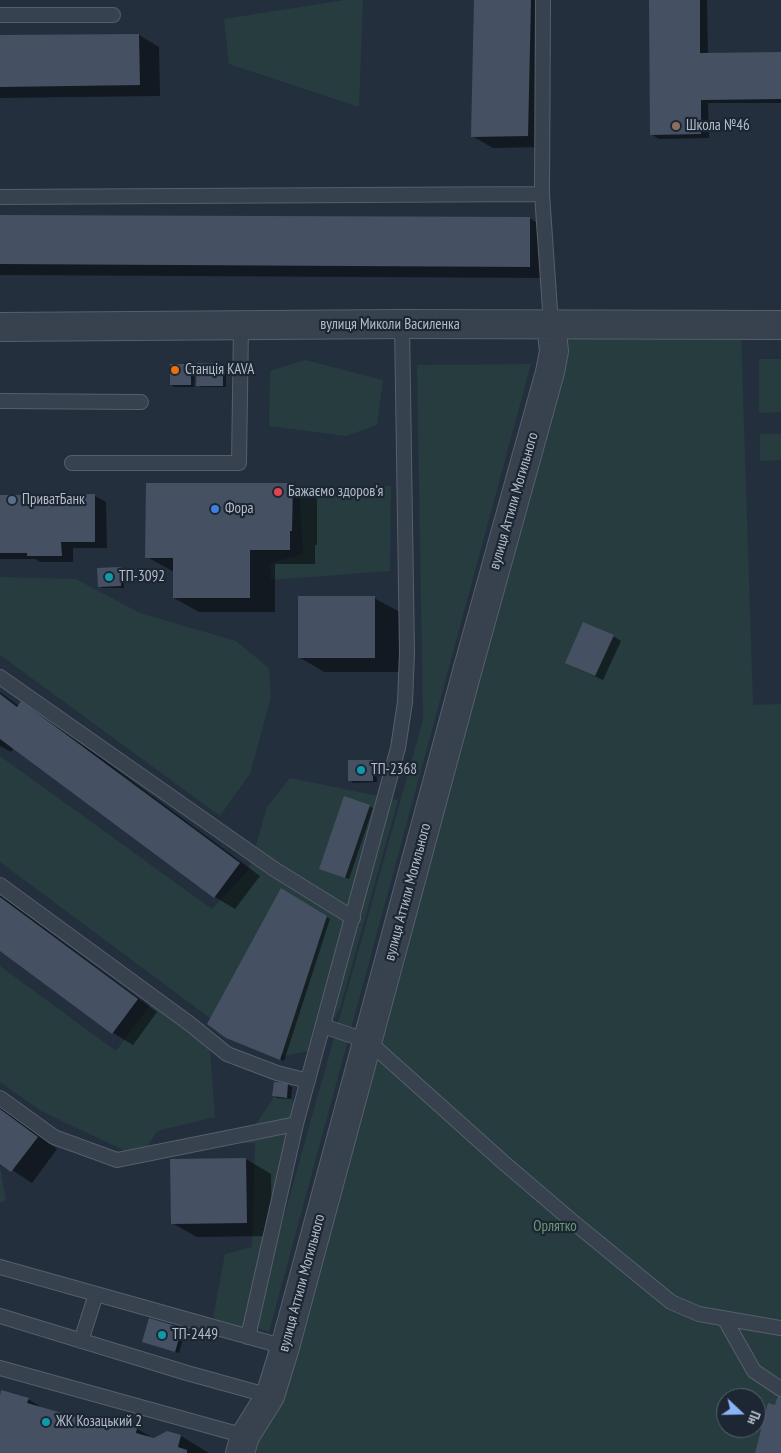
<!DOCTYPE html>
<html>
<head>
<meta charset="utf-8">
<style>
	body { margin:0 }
	#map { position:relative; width:781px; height:1453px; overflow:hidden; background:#242f3e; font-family:"PT Sans Narrow",sans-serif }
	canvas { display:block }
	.north { position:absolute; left:716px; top:1388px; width:50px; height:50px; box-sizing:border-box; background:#1d2633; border:1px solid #59626f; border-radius:50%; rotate:111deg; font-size:14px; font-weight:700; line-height:20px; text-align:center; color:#b4bcc9 }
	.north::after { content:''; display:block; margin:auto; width:18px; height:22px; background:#8ab4f8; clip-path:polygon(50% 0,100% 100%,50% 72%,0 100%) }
</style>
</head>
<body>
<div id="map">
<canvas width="781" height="1453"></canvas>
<div class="north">Пн</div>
</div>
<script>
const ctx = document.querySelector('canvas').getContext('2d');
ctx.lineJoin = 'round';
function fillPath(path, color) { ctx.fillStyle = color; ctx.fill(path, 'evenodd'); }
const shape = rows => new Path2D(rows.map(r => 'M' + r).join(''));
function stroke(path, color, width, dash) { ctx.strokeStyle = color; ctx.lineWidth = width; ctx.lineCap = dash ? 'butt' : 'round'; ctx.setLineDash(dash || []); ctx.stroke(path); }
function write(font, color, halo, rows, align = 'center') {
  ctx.font = font + ' "PT Sans Narrow",sans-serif'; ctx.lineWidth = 4.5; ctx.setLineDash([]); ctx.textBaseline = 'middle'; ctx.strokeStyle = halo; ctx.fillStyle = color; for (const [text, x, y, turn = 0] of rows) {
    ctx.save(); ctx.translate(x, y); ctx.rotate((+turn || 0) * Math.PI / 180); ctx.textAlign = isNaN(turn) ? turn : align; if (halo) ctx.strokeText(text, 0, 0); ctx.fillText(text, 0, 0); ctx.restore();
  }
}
fillPath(shape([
	[345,0,363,0,359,107,229,64,224,19],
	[741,331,753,705,781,704,781,1453,242,1453,555,336],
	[726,1398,756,1398,756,1428,726,1428],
	[759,359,781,359,781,412,759,413],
	[305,360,383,380,377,425,346,436,269,426,270,371],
	[531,364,269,1332,253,1327,423,720,417,365],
	[760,434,781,434,781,460,760,461],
	[391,486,390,571,271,580,270,563,303,554,299,487],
	[0,577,76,579,140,613,236,641,269,668,271,697,250,774,220,816,0,655],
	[0,756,212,909,249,869,267,807,290,778,398,800,340,1008,318,1049,285,1056,234,1036,0,862],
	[0,966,116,1051,152,1002,209,1036,215,1117,157,1131,140,1158,41,1111,0,1082],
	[277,1092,290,1098,298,1105,245,1329,237,1335,213,1317,225,1254,252,1247,255,1143,244,1143],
	[0,1167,6,1200,0,1203]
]), '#263c3f');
fillPath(shape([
	[475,0,551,0,548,147,493,148,472,136],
	[650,0,707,0,708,54,781,54,781,103,708,103,709,138,659,139,651,134],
	[139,35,159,47,160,96,0,98,0,36],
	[0,216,529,218,550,230,550,278,0,275],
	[171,365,191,365,195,367,194,387,175,387,171,385],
	[222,365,226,367,226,387,201,387,198,385],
	[292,484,317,499,317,545,315,545,315,564,275,564,275,612,199,612,174,598,174,572,147,557],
	[0,496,95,496,106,502,107,548,73,548,73,562,40,562,35,559,0,559],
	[120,568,124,570,124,588,102,588,99,586],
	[374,598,400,612,399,672,324,672,299,657],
	[613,636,621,641,603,680,574,667],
	[0,692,19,706,22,702,42,714,260,876,235,909,215,897,14,748,11,752,0,746],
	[373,761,376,763,377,782,353,783,350,780],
	[345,797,373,808,349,879,324,870],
	[282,889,330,919,284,1061,231,1040],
	[0,895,157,1012,133,1045,113,1033,0,949],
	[275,1083,288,1085,292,1087,291,1099,277,1098,274,1096],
	[0,1107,57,1149,32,1183,0,1162],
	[246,1159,271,1174,272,1236,197,1237,172,1223],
	[181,1330,185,1332,179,1353,147,1343],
	[0,1398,28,1399,46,1410,105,1427,137,1429,155,1439,181,1436,209,1453,0,1453]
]), '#0007');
fillPath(shape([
	[474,0,531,0,528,136,471,137],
	[649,0,700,0,700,53,781,52,781,99,701,100,701,134,650,135],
	[139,34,140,85,0,87,0,35],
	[0,215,530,217,530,267,0,264],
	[197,363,223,364,223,386,196,386],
	[170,364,191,364,191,385,170,385],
	[146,483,293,483,292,531,290,531,290,550,250,550,250,598,173,598,173,558,145,558],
	[95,494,95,542,61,542,62,556,27,556,27,553,0,553,0,495],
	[121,567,121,586,98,587,97,568],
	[298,596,375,596,375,658,298,658],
	[583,622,614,635,595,676,565,663],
	[0,694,17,707,21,701,240,863,214,898,0,739],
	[348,760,373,760,373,781,348,781],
	[344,796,370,805,345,878,319,869],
	[281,888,327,916,280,1060,226,1038,207,1024],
	[0,897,138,999,112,1034,0,951],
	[274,1082,288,1083,287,1098,272,1096],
	[0,1109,38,1137,11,1172,0,1164],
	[246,1158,247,1223,171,1224,170,1159],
	[149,1318,182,1328,175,1352,142,1342],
	[1,1390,29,1398,27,1403,104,1425,106,1419,137,1428,136,1433,154,1438,167,1431,181,1435,178,1447,187,1450,187,1453,0,1453,0,1396],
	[781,1394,781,1453,755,1453,768,1403,775,1405,777,1398]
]), '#455162');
const lane = shape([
	[543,0,542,194,551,324],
	[0,15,113,15],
	[0,197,542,194],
	[0,401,141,402],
	[72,463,239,463,241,326],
	[0,677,274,869,353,918],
	[0,885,190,1024,227,1054,277,1073,308,1081],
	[323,1026,368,1041,503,1162,572,1221,671,1302,699,1314,781,1328],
	[0,1098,54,1137,117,1160,296,1124],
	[0,1267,285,1347],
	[0,1316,187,1373,270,1396],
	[724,1318,754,1371,781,1389],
	[248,1337,296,1124,398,748,405,702,407,653,402,324],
	[81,1341,96,1294],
	[0,1368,245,1436]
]);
const street = shape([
	[0,327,402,324,781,325],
	[240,1453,245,1436,270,1396,285,1347,468,668,550,372,554,351,551,324]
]);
stroke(lane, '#565f6c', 16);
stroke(street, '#565f6c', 30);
stroke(lane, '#38414e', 14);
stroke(street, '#38414e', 28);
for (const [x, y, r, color] of [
	[676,126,5,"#8d6e63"],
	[175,370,5,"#e8710a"],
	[278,492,5,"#e0444e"],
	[12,500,5,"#5c6f8a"],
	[215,509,5,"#3f7fe0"],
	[109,577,5,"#0f9aa8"],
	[361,770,5,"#0f9aa8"],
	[162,1335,5,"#0f9aa8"],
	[46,1422,5,"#0f9aa8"]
]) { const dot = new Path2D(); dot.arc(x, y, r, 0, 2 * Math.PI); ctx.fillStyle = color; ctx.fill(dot); stroke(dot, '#1d2633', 2); }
write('15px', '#b4bcc9', '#1d2633', [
	["Школа №46",686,126],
	["Станція KAVA",185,370],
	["Бажаємо здоров'я",288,492],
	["ПриватБанк",22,500],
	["Фора",225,509],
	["ТП-3092",119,577],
	["ТП-2368",371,770],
	["ТП-2449",172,1335],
	["ЖК Козацький 2",56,1422]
], 'left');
write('15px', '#b4bcc9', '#1d2633', [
	["вулиця Миколи Василенка",390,325],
	["вулиця Аттили Могильного",514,501,-74],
	["вулиця Аттили Могильного",408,892,-75],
	["вулиця Аттили Могильного",302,1283,-75]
]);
write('15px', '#6b9a76', '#1d2633', [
	["Орлятко",555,1227]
]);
</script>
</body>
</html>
